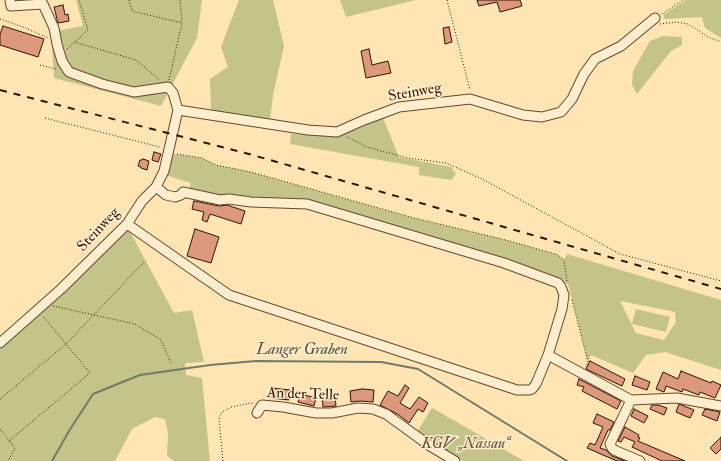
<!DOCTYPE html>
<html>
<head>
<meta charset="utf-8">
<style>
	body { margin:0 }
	canvas { display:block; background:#fee5b3 }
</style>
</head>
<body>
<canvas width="721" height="461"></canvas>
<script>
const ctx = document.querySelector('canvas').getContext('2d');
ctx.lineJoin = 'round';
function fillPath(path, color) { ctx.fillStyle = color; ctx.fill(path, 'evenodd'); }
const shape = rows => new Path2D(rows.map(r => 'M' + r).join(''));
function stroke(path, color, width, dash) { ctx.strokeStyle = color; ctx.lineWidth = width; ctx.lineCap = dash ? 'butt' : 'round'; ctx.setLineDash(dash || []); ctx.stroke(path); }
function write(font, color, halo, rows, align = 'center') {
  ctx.font = font + ' "IM FELL Double Pica",serif'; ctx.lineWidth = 3; ctx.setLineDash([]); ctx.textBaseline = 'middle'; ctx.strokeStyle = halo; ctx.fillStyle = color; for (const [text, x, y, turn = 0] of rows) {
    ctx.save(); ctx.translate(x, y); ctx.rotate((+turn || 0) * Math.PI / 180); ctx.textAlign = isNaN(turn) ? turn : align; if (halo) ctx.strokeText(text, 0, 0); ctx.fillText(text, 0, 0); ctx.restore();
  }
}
fillPath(shape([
	[76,0,202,0,197,38,161,106,54,78,51,32,83,26],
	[239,0,273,0,284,46,273,95,270,121,211,111,210,79,228,67,221,47],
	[340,0,416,0,346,17],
	[686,0,721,0,721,38,705,28,702,17,665,19,663,15],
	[663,36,682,37,682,45,671,51,637,94,632,85,633,71,650,41],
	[383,118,399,157,451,167,456,174,451,180,419,175,419,167,290,144,291,134,336,137],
	[168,153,202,158,216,165,251,172,414,218,506,240,552,253,558,255,564,260,567,254,721,300,721,370,665,352,646,355,633,373,591,355,588,362,568,284,307,203,224,196,189,191,191,183,162,174],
	[620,301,675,312,676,322,664,340,636,333],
	[127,228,129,230,174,313,192,310,204,362,185,363,186,375,202,378,210,461,174,461,167,456,168,433,165,419,155,417,132,429,115,461,0,461,0,347],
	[636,309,670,317,666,332,632,324],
	[432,408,443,414,524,461,463,461,417,432]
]), '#c4c389');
stroke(shape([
	[52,461,69,431,93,394,140,375,210,365,256,361,381,362,418,369,567,461]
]), '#747a67', 2);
const building = shape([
	[477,0,520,0,522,6,500,12,497,2,479,6,477,0],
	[63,5,65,15,68,14,69,21,58,23,54,7,63,5],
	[3,26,44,39,38,57,0,45,0,34,3,26],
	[449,27,452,42,445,44,443,28,449,27],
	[369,49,372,65,388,61,391,73,366,78,361,51,369,49],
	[154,152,161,154,158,162,152,160,154,152],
	[143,159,149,161,147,170,141,168,141,167,138,166,140,160,142,160,143,159],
	[194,201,219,206,227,205,245,211,241,224,210,214,207,222,202,220,204,212,192,209,194,201],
	[195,229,219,237,211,263,187,256,195,229],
	[590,361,625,379,622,386,586,369,590,361],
	[681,371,711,383,712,381,721,385,715,398,700,392,699,395,683,389,682,392,666,386,664,392,656,389,663,372,678,379,681,371],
	[635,376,650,382,647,390,632,385,635,376],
	[579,379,621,401,617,409,582,391,584,387,577,385,579,379],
	[405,385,409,388,400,403,410,409,419,397,428,403,423,412,418,409,409,423,399,415,380,405,388,391,398,396,405,385],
	[271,388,290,390,289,400,271,398,271,388],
	[362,389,374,390,373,402,360,401,351,402,350,391,362,389],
	[300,394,316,398,314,406,298,402,300,394],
	[335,397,336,406,323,407,322,398,335,397],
	[679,404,694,410,690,418,676,412,679,404],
	[652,405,658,405,667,408,664,415,650,409,652,405],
	[634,409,648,416,644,423,631,416,634,409],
	[705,409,720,412,717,421,702,415,705,409],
	[597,414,614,422,610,430,608,430,600,448,606,450,612,456,625,461,617,461,587,448,590,443,595,445,603,427,593,423,597,414],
	[625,427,639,435,638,437,640,438,638,441,685,461,662,461,632,447,635,442,624,437,621,442,618,441,625,427],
	[721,437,721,449,716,454,710,448,721,437]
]);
fillPath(building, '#db987c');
stroke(building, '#321201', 1);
const minor = shape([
	[10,0,11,6,43,4,54,28,57,44,62,61,69,72,102,84,134,92,168,87,173,93,178,110],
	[127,224,229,295,517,390,529,390,532,389,536,384,548,355,562,309,564,295,561,287,558,283,504,263,307,204,251,202,229,199,220,200,183,192,181,195,175,197,166,195,156,187],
	[0,343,61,289,127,224,142,201,156,187,164,171,178,110,308,130,337,132,364,120,399,107,470,99,523,115,542,117,561,112,572,99,584,74,595,59,621,46,655,18],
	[548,355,631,400],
	[257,413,262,405,283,407,316,413,332,413,358,408,373,409,386,414,430,446,455,461],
	[640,461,614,450,612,448,610,444,631,400,677,398,721,406]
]);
stroke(minor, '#65472e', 11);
stroke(shape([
	[129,0,132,11,182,23],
	[447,0,470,90],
	[662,14,683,0],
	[0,19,23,27,48,38],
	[660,24,676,22,688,24,708,37,721,42],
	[74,42,136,60,160,80],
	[67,49,88,30,79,0],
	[40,65,57,69],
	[169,80,182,23,180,0],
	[45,118,160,147],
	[347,137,367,147,408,158,446,163,482,179,620,254,721,281],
	[177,154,202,158,216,165,251,172,414,218,506,240,552,253,558,255,564,260,567,281],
	[572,300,588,362,586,367],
	[53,306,135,324,161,340,171,363],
	[0,399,66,344,145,261],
	[0,429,15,448,8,461],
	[9,441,90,373,43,316],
	[223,461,219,418,222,412,232,407,250,403,254,404]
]), '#321201', 1, [1, 2]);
stroke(minor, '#feeece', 9);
stroke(shape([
	[0,90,249,154,721,289]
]), '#321201', 2, [7, 7]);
write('15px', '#321201', '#feeece', [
	["Steinweg",415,93,-10],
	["Steinweg",99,230,-47],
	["An der Telle",303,395,2]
]);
write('italic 15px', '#655031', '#feeece', [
	["KGV „Nassau“",466,445]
]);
write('italic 16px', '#584f3c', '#feeece', [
	["Langer Graben",302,351]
]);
</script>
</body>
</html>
